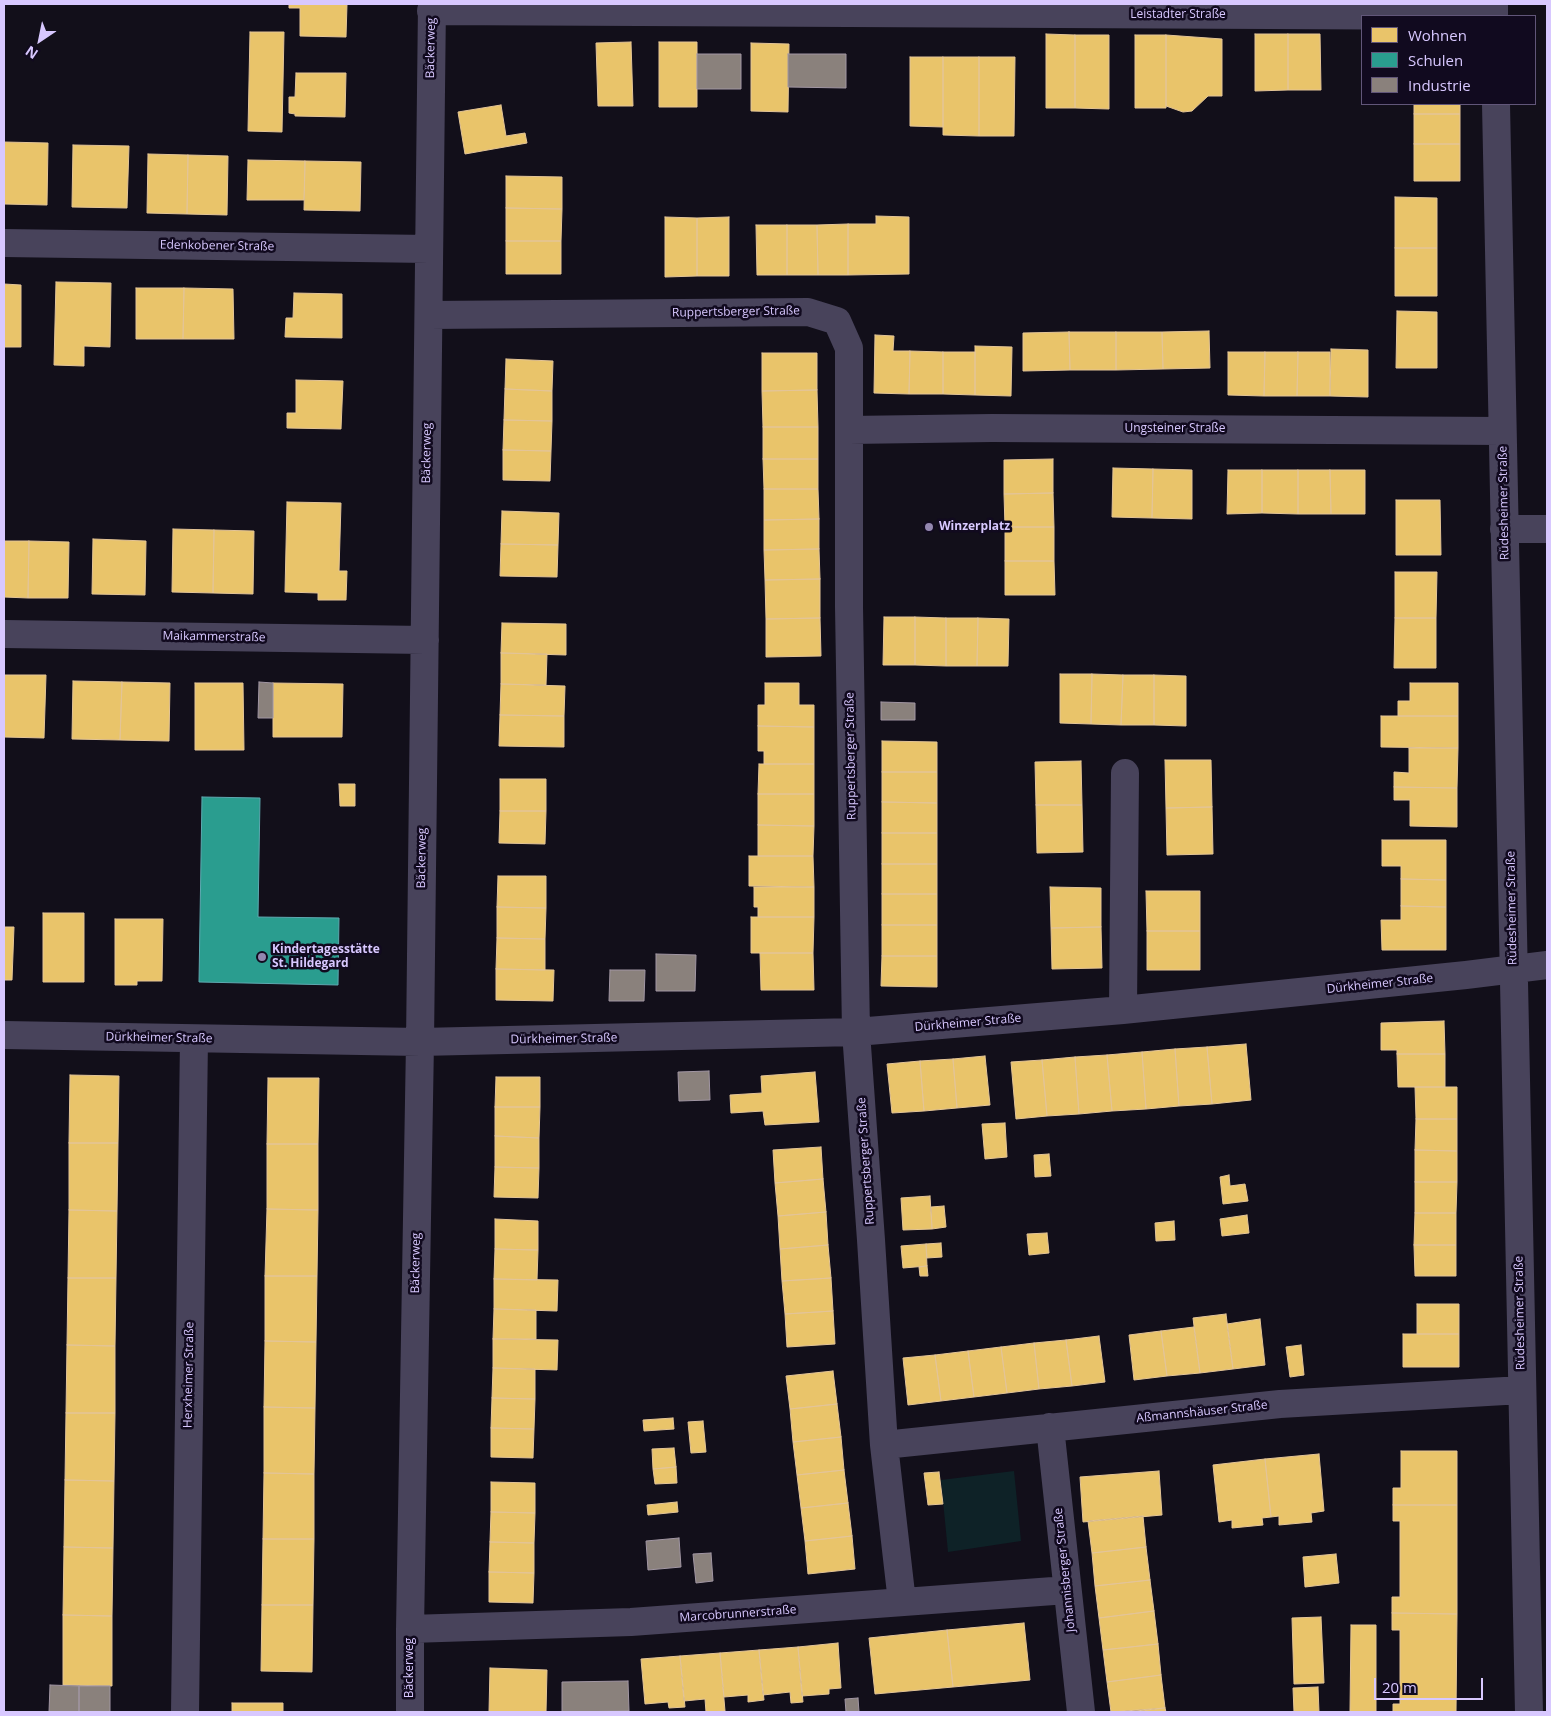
<!DOCTYPE html>
<html>
<head>
<meta charset="utf-8">
<style>
	body { margin:0 }
	#map { position:relative; width:1551px; height:1716px; overflow:hidden; background:#120f1a; font-family:"Open Sans",sans-serif }
	canvas { display:block }
	.frame { position:absolute; inset:0; border:5px solid #d8c8ff; pointer-events:none }
	.legend { position:absolute; left:1361px; top:15px; width:175px; height:90px; box-sizing:border-box; background:#110a1f; border:1px solid #615679; margin:0; padding:6px 9px; list-style:none; font-size:15px; color:#d8c8ff }
	.legend li { display:flex; align-items:center; gap:10px; height:25px }
	.legend b { width:25px; border:1px solid #615679 }
	.north { position:absolute; left:15px; top:15px; width:50px; height:50px; -webkit-text-stroke:4px #110a1f; paint-order:stroke; rotate:214deg; font-size:14px; font-weight:700; line-height:20px; text-align:center; color:#d8c8ff }
	.north::after { content:''; display:block; margin:auto; width:18px; height:22px; background:#d8c8ff; clip-path:polygon(50% 0,100% 100%,50% 72%,0 100%) }
	.scale { position:absolute; left:1374px; top:1678px; width:109px; height:22px; box-sizing:border-box; border:2px solid #d8c8ff; border-top:0; padding-left:6px; font-size:15px; line-height:18px; white-space:nowrap; color:#d8c8ff; -webkit-text-stroke:4px #110a1f; paint-order:stroke }
</style>
</head>
<body>
<div id="map">
<canvas width="1551" height="1716"></canvas>
<div class="frame"></div>
<ul class="legend">
<li><b style="height:14px;background:#e9c46a"></b>Wohnen</li>
<li><b style="height:14px;background:#2a9d8f"></b>Schulen</li>
<li><b style="height:14px;background:#8a817c"></b>Industrie</li>
</ul>
<div class="north">N</div>
<div class="scale">20 m</div>
</div>
<script>
const ctx = document.querySelector('canvas').getContext('2d');
ctx.lineJoin = 'round';
function fillPath(path, color) { ctx.fillStyle = color; ctx.fill(path, 'evenodd'); }
const shape = rows => new Path2D(rows.map(r => 'M' + r).join(''));
function stroke(path, color, width, dash) { ctx.strokeStyle = color; ctx.lineWidth = width; ctx.lineCap = dash ? 'butt' : 'round'; ctx.setLineDash(dash || []); ctx.stroke(path); }
function write(font, color, halo, rows, align = 'center') {
  ctx.font = font + ' "Open Sans",sans-serif'; ctx.lineWidth = 5; ctx.setLineDash([]); ctx.textBaseline = 'middle'; ctx.strokeStyle = halo; ctx.fillStyle = color; for (const [text, x, y, turn = 0] of rows) {
    ctx.save(); ctx.translate(x, y); ctx.rotate((+turn || 0) * Math.PI / 180); ctx.textAlign = isNaN(turn) ? turn : align; if (halo) ctx.strokeText(text, 0, 0); ctx.fillText(text, 0, 0); ctx.restore();
  }
}
fillPath(shape([
	[1014,1471,1021,1541,948,1552,941,1480]
]), '#0e2227');
const homes = shape([
	[289,4,347,4,346,37,300,36,300,8,289,8,289,4],
	[250,32,284,32,282,132,248,131,250,32],
	[1046,34,1075,35,1075,108,1046,108,1046,34],
	[1255,34,1288,34,1288,90,1255,91,1255,34],
	[1288,34,1320,34,1321,90,1288,90,1288,34],
	[1075,35,1109,35,1109,109,1075,108,1075,35],
	[1135,35,1166,35,1166,108,1135,108,1135,35],
	[1166,35,1222,39,1222,96,1208,96,1192,111,1183,112,1166,106,1166,35],
	[631,42,633,106,598,106,596,43,631,42],
	[659,42,697,42,697,107,659,107,659,42],
	[751,43,789,44,788,112,751,111,751,43],
	[910,57,943,57,943,127,910,126,910,57],
	[943,57,979,57,979,136,943,135,943,57],
	[979,57,1015,57,1014,136,979,136,979,57],
	[296,73,346,73,345,117,295,116,295,114,289,113,289,97,295,97,296,73],
	[1414,104,1460,104,1460,114,1414,114,1414,104],
	[501,105,506,136,525,133,527,143,465,154,458,112,501,105],
	[1414,114,1460,114,1460,144,1414,144,1414,114],
	[4,142,48,143,47,205,4,204,4,142],
	[1414,144,1460,144,1460,181,1414,181,1414,144],
	[73,145,129,146,127,208,72,207,73,145],
	[148,154,188,155,187,214,147,213,148,154],
	[188,155,228,156,227,215,187,214,188,155],
	[248,160,305,161,304,200,247,200,248,160],
	[305,161,361,162,360,211,304,210,305,161],
	[506,176,562,177,562,209,506,208,506,176],
	[1395,197,1437,198,1437,248,1395,248,1395,197],
	[506,208,562,209,561,241,506,241,506,208],
	[876,216,909,217,909,274,848,275,848,224,876,224,876,216],
	[665,217,697,218,697,276,665,277,665,217],
	[729,217,729,276,697,276,697,218,729,217],
	[848,224,848,275,818,275,817,225,848,224],
	[756,225,787,225,787,275,757,275,756,225],
	[787,225,817,225,818,275,787,275,787,225],
	[506,241,561,241,561,274,506,274,506,241],
	[1395,248,1437,248,1437,296,1395,296,1395,248],
	[56,282,111,283,110,347,84,346,84,366,54,365,56,282],
	[4,284,21,285,21,347,4,347,4,284],
	[136,288,184,288,183,339,136,339,136,288],
	[184,288,233,289,234,339,183,339,184,288],
	[294,293,342,294,342,338,285,337,286,318,293,318,294,293],
	[1397,311,1437,312,1437,368,1396,368,1397,311],
	[1209,331,1210,368,1163,369,1162,332,1209,331],
	[1069,332,1116,332,1116,370,1070,370,1069,332],
	[1069,332,1070,370,1023,371,1023,333,1069,332],
	[1116,332,1162,332,1163,369,1116,370,1116,332],
	[875,335,894,336,893,351,910,351,909,394,874,393,875,335],
	[975,346,1012,347,1011,396,975,395,975,346],
	[1331,349,1368,350,1368,397,1330,396,1331,349],
	[910,351,943,352,943,394,909,394,910,351],
	[943,352,975,352,975,395,943,394,943,352],
	[1228,352,1265,352,1264,396,1228,395,1228,352],
	[1265,352,1298,352,1297,396,1264,396,1265,352],
	[1298,352,1330,352,1330,396,1297,396,1298,352],
	[762,353,817,353,817,390,762,391,762,353],
	[506,359,553,361,552,391,505,389,506,359],
	[296,380,343,381,341,429,287,428,287,413,296,413,296,380],
	[505,389,552,391,552,421,504,420,505,389],
	[817,390,818,427,763,427,762,391,817,390],
	[504,420,552,421,551,451,503,450,504,420],
	[763,427,818,427,818,459,763,459,763,427],
	[503,450,551,451,550,481,503,480,503,450],
	[763,459,818,459,818,489,764,489,763,459],
	[1053,459,1053,493,1004,494,1004,460,1053,459],
	[1113,468,1153,469,1152,518,1112,517,1113,468],
	[1153,469,1192,470,1192,519,1152,518,1153,469],
	[1228,470,1262,470,1262,513,1227,514,1228,470],
	[1262,470,1298,470,1298,514,1262,513,1262,470],
	[1298,470,1330,470,1331,514,1298,514,1298,470],
	[1330,470,1365,470,1365,514,1331,514,1330,470],
	[764,489,818,489,819,519,764,520,764,489],
	[1053,493,1054,527,1005,527,1004,494,1053,493],
	[1396,500,1440,500,1441,555,1396,555,1396,500],
	[287,502,341,503,339,571,347,571,346,600,318,600,318,593,285,592,287,502],
	[502,511,559,513,558,545,501,544,502,511],
	[819,519,819,549,764,550,764,520,819,519],
	[1005,527,1054,527,1054,561,1005,561,1005,527],
	[173,529,214,530,213,593,172,592,173,529],
	[214,530,254,531,253,594,213,593,214,530],
	[93,539,146,541,145,595,92,594,93,539],
	[4,541,29,541,28,598,4,597,4,541],
	[29,541,69,542,68,598,28,598,29,541],
	[501,544,558,545,557,577,500,576,501,544],
	[819,549,820,579,765,580,764,550,819,549],
	[1005,561,1054,561,1055,595,1005,595,1005,561],
	[1395,572,1437,572,1436,618,1395,618,1395,572],
	[820,579,820,618,766,619,765,580,820,579],
	[884,617,915,617,915,665,883,665,884,617],
	[915,617,946,618,946,666,915,665,915,617],
	[820,618,821,656,766,657,766,619,820,618],
	[946,618,978,618,977,666,946,666,946,618],
	[978,618,1009,619,1008,666,977,666,978,618],
	[1395,618,1436,618,1436,668,1394,668,1395,618],
	[502,623,566,624,566,655,501,653,502,623],
	[501,653,547,654,546,685,501,684,501,653],
	[1060,674,1092,674,1091,724,1060,723,1060,674],
	[1092,674,1123,675,1121,725,1091,724,1092,674],
	[4,675,46,675,44,738,4,737,4,675],
	[1123,675,1154,675,1154,725,1121,725,1123,675],
	[1154,675,1186,676,1186,726,1154,725,1154,675],
	[73,681,122,682,120,740,72,739,73,681],
	[122,682,170,683,169,741,120,740,122,682],
	[195,683,243,683,244,750,195,750,195,683],
	[273,683,343,684,342,737,273,737,273,683],
	[765,683,799,683,799,705,814,705,814,727,758,726,758,705,765,705,765,683],
	[1410,683,1458,683,1458,716,1398,716,1398,701,1410,701,1410,683],
	[501,684,565,686,564,716,500,715,501,684],
	[500,715,564,716,564,747,499,746,500,715],
	[1381,716,1458,716,1458,748,1381,747,1381,716],
	[758,726,814,727,814,764,764,764,764,751,758,751,758,726],
	[882,741,937,742,937,772,882,772,882,741],
	[1409,748,1458,748,1457,788,1394,787,1394,772,1409,773,1409,748],
	[1165,760,1211,760,1212,807,1166,808,1165,760],
	[1081,761,1082,805,1036,805,1035,762,1081,761],
	[759,764,814,764,814,794,758,794,759,764],
	[882,772,937,772,937,803,882,802,882,772],
	[500,779,546,779,546,811,500,811,500,779],
	[339,784,355,784,355,806,340,806,339,784],
	[1394,787,1457,788,1457,827,1410,826,1410,800,1394,800,1394,787],
	[758,794,814,794,814,826,758,825,758,794],
	[882,802,937,803,937,833,882,833,882,802],
	[1036,805,1082,805,1083,852,1037,853,1036,805],
	[1212,807,1213,854,1167,855,1166,808,1212,807],
	[500,811,546,811,545,844,499,843,500,811],
	[758,825,814,826,813,856,758,856,758,825],
	[882,833,937,833,937,864,882,864,882,833],
	[1382,840,1446,840,1446,880,1401,879,1401,866,1382,866,1382,840],
	[749,856,813,856,814,887,749,886,749,856],
	[882,864,937,864,937,894,882,894,882,864],
	[498,876,546,876,546,908,497,907,498,876],
	[1401,879,1446,880,1446,907,1401,906,1401,879],
	[754,887,814,887,814,917,758,917,758,907,754,907,754,887],
	[1050,887,1101,888,1101,927,1051,928,1050,887],
	[1146,891,1200,891,1200,931,1147,931,1146,891],
	[882,894,937,894,937,925,882,925,882,894],
	[1401,906,1446,907,1446,950,1382,950,1381,920,1401,920,1401,906],
	[497,907,546,908,545,939,497,938,497,907],
	[43,913,84,913,84,982,43,982,43,913],
	[751,917,814,917,813,953,751,953,751,917],
	[115,919,163,919,162,981,137,981,137,985,115,985,115,919],
	[882,925,937,925,937,956,882,956,882,925],
	[4,927,14,927,12,980,4,980,4,927],
	[1101,927,1102,968,1052,969,1051,928,1101,927],
	[1147,931,1200,931,1200,970,1147,970,1147,931],
	[497,938,545,939,545,970,496,969,497,938],
	[760,953,813,953,814,990,761,990,760,953],
	[882,956,937,956,937,987,881,986,882,956],
	[496,969,554,970,553,1001,496,1000,496,969],
	[1444,1021,1445,1054,1397,1054,1397,1050,1381,1050,1381,1023,1444,1021],
	[1246,1044,1251,1100,1212,1104,1207,1047,1246,1044],
	[1207,1047,1212,1104,1179,1106,1175,1049,1207,1047],
	[1175,1049,1179,1106,1146,1109,1142,1052,1175,1049],
	[1142,1052,1146,1109,1112,1111,1107,1055,1142,1052],
	[1397,1054,1445,1054,1445,1087,1398,1087,1397,1054],
	[1107,1055,1112,1111,1079,1114,1075,1057,1107,1055],
	[985,1056,990,1105,957,1108,953,1059,985,1056],
	[1075,1057,1079,1114,1047,1116,1042,1060,1075,1057],
	[953,1059,957,1108,924,1111,920,1061,953,1059],
	[1042,1060,1047,1116,1016,1119,1011,1062,1042,1060],
	[920,1061,924,1111,892,1113,887,1064,920,1061],
	[815,1072,819,1122,765,1125,763,1111,731,1113,730,1095,762,1093,761,1076,815,1072],
	[70,1075,119,1076,118,1143,69,1143,70,1075],
	[496,1077,540,1077,540,1107,495,1107,496,1077],
	[268,1078,319,1078,318,1144,267,1144,268,1078],
	[1415,1087,1457,1087,1457,1119,1416,1119,1415,1087],
	[495,1107,540,1107,539,1138,495,1136,495,1107],
	[1416,1119,1457,1119,1457,1151,1415,1150,1416,1119],
	[1005,1123,1007,1157,985,1159,982,1124,1005,1123],
	[495,1136,539,1138,539,1168,495,1167,495,1136],
	[69,1143,118,1143,117,1211,69,1210,69,1143],
	[267,1144,318,1144,318,1210,267,1209,267,1144],
	[821,1147,823,1179,775,1183,773,1150,821,1147],
	[1415,1150,1457,1151,1457,1182,1415,1182,1415,1150],
	[1049,1154,1051,1176,1035,1177,1034,1155,1049,1154],
	[495,1167,539,1168,538,1198,494,1197,495,1167],
	[1229,1175,1230,1186,1245,1184,1248,1201,1223,1204,1220,1177,1229,1175],
	[823,1179,826,1212,778,1216,775,1183,823,1179],
	[1415,1182,1457,1182,1456,1213,1415,1213,1415,1182],
	[930,1196,932,1229,903,1230,901,1198,930,1196],
	[944,1206,946,1227,932,1229,931,1207,944,1206],
	[267,1209,318,1210,317,1276,265,1276,267,1209],
	[69,1210,117,1211,116,1278,68,1278,69,1210],
	[826,1212,828,1245,780,1249,778,1216,826,1212],
	[1415,1213,1456,1213,1456,1245,1414,1245,1415,1213],
	[1247,1215,1249,1233,1222,1236,1220,1219,1247,1215],
	[495,1219,538,1221,538,1250,495,1249,495,1219],
	[1174,1221,1175,1240,1156,1241,1155,1223,1174,1221],
	[1047,1233,1049,1253,1029,1255,1027,1234,1047,1233],
	[941,1243,942,1257,927,1258,926,1244,941,1243],
	[926,1244,927,1266,903,1268,901,1246,926,1244],
	[828,1245,831,1278,782,1281,780,1249,828,1245],
	[1414,1245,1456,1245,1456,1276,1415,1276,1414,1245],
	[495,1249,538,1250,537,1280,494,1279,495,1249],
	[927,1266,928,1276,920,1276,919,1267,927,1266],
	[265,1276,317,1276,316,1342,265,1341,265,1276],
	[68,1278,116,1278,115,1346,67,1345,68,1278],
	[831,1278,833,1311,785,1314,782,1281,831,1278],
	[494,1279,558,1280,557,1311,494,1309,494,1279],
	[1417,1304,1459,1304,1459,1334,1417,1334,1417,1304],
	[494,1309,536,1310,536,1339,493,1339,494,1309],
	[833,1311,835,1344,787,1347,785,1314,833,1311],
	[1226,1314,1233,1369,1200,1373,1193,1318,1226,1314],
	[1260,1319,1265,1365,1233,1369,1227,1324,1260,1319],
	[1194,1327,1200,1373,1167,1376,1161,1331,1194,1327],
	[1161,1331,1167,1376,1134,1380,1129,1335,1161,1331],
	[1403,1334,1459,1334,1459,1367,1403,1367,1403,1334],
	[1099,1336,1105,1382,1072,1386,1066,1340,1099,1336],
	[493,1339,558,1340,557,1370,493,1368,493,1339],
	[1066,1340,1072,1386,1039,1389,1034,1343,1066,1340],
	[265,1341,316,1342,315,1408,264,1407,265,1341],
	[1034,1343,1039,1389,1007,1393,1001,1347,1034,1343],
	[67,1345,115,1346,115,1413,66,1413,67,1345],
	[1301,1345,1304,1375,1290,1377,1286,1347,1301,1345],
	[1001,1347,1007,1393,974,1397,968,1351,1001,1347],
	[968,1351,974,1397,941,1401,935,1355,968,1351],
	[935,1355,941,1401,908,1405,903,1358,935,1355],
	[493,1368,535,1369,535,1399,492,1398,493,1368],
	[833,1371,837,1404,790,1409,786,1376,833,1371],
	[492,1398,535,1399,534,1429,491,1428,492,1398],
	[837,1404,841,1437,793,1442,790,1409,837,1404],
	[264,1407,315,1408,314,1474,264,1473,264,1407],
	[66,1413,115,1413,114,1481,65,1480,66,1413],
	[673,1418,674,1429,644,1431,643,1420,673,1418],
	[703,1421,706,1452,691,1453,688,1422,703,1421],
	[491,1428,534,1429,533,1458,491,1457,491,1428],
	[841,1437,844,1470,797,1475,793,1442,841,1437],
	[674,1448,676,1467,653,1469,652,1449,674,1448],
	[1401,1451,1457,1451,1457,1505,1393,1505,1393,1488,1401,1488,1401,1451],
	[1319,1454,1324,1511,1311,1513,1312,1522,1279,1525,1279,1516,1271,1517,1265,1459,1319,1454],
	[1265,1459,1271,1517,1262,1518,1263,1525,1232,1528,1232,1520,1219,1522,1213,1465,1265,1459],
	[676,1467,677,1483,655,1484,653,1469,676,1467],
	[844,1470,848,1503,801,1508,797,1475,844,1470],
	[1159,1471,1162,1515,1083,1522,1080,1477,1159,1471],
	[939,1472,943,1504,928,1505,924,1473,939,1472],
	[264,1473,314,1474,314,1539,263,1539,264,1473],
	[65,1480,114,1481,113,1548,64,1547,65,1480],
	[491,1482,535,1483,535,1513,491,1512,491,1482],
	[677,1502,678,1512,648,1515,647,1505,677,1502],
	[848,1503,852,1536,805,1541,801,1508,848,1503],
	[1393,1505,1457,1505,1457,1614,1392,1613,1392,1597,1400,1597,1400,1521,1393,1521,1393,1505],
	[491,1512,535,1513,534,1543,490,1542,491,1512],
	[1143,1516,1146,1547,1092,1553,1088,1521,1143,1516],
	[852,1536,855,1569,808,1574,805,1541,852,1536],
	[263,1539,314,1539,313,1605,262,1605,263,1539],
	[490,1542,534,1543,534,1573,489,1572,490,1542],
	[64,1547,113,1548,112,1616,63,1615,64,1547],
	[1146,1547,1150,1580,1095,1586,1092,1553,1146,1547],
	[1336,1554,1339,1583,1305,1587,1303,1557,1336,1554],
	[489,1572,534,1573,533,1603,489,1602,489,1572],
	[1150,1580,1154,1611,1099,1618,1095,1586,1150,1580],
	[262,1605,313,1605,312,1672,261,1671,262,1605],
	[1154,1611,1158,1644,1103,1650,1099,1618,1154,1611],
	[1392,1613,1457,1614,1456,1712,1393,1712,1393,1704,1400,1704,1400,1630,1392,1630,1392,1613],
	[63,1615,112,1616,112,1686,63,1685,63,1615],
	[1321,1617,1324,1683,1294,1684,1292,1618,1321,1617],
	[1024,1623,1030,1680,953,1687,947,1630,1024,1623],
	[1351,1625,1376,1625,1376,1712,1350,1712,1351,1625],
	[947,1630,953,1687,875,1694,869,1638,947,1630],
	[838,1643,841,1688,829,1689,829,1694,802,1696,798,1647,838,1643],
	[1158,1644,1161,1675,1107,1682,1103,1650,1158,1644],
	[798,1647,803,1702,791,1703,790,1692,763,1695,759,1650,798,1647],
	[759,1650,764,1700,748,1702,748,1695,724,1697,720,1653,759,1650],
	[720,1653,725,1711,706,1712,705,1699,684,1701,680,1656,720,1653],
	[680,1656,685,1707,669,1708,668,1702,645,1704,641,1659,680,1656],
	[490,1668,547,1670,546,1712,489,1712,490,1668],
	[1161,1675,1165,1708,1111,1712,1107,1682,1161,1675],
	[1318,1687,1319,1712,1294,1712,1293,1688,1318,1687],
	[232,1703,283,1703,283,1712,232,1712,232,1703],
	[1165,1708,1166,1712,1126,1712,1165,1708]
]);
fillPath(homes, '#e9c46a');
stroke(homes, '#e4c597', 1);
const schools = shape([
	[202,797,260,798,258,917,339,918,338,985,199,982,202,797]
]);
fillPath(schools, '#2a9d8f');
stroke(schools, '#5eaab1', 1);
const industry = shape([
	[697,54,741,54,741,89,697,89,697,54],
	[788,54,846,54,846,88,788,87,788,54],
	[259,682,273,683,273,718,258,718,259,682],
	[881,702,915,703,915,720,881,720,881,702],
	[656,954,696,955,695,991,656,991,656,954],
	[610,970,645,970,644,1001,609,1001,610,970],
	[709,1071,710,1100,679,1101,678,1072,709,1071],
	[679,1538,681,1567,648,1570,646,1541,679,1538],
	[711,1553,713,1581,696,1583,693,1554,711,1553],
	[628,1681,629,1711,562,1712,562,1682,628,1681],
	[50,1685,79,1686,79,1712,49,1712,50,1685],
	[79,1686,110,1686,110,1712,79,1712,79,1686],
	[858,1698,859,1712,846,1712,845,1699,858,1698]
]);
fillPath(industry, '#8a817c');
stroke(industry, '#a196a3', 1);
stroke(shape([
	[1494,4,1494,16],
	[431,11,1475,16],
	[1496,104,1529,1712],
	[4,243,429,249],
	[429,315,808,312,837,321,849,348,849,607,856,1032,871,1240,884,1445,902,1602],
	[849,430,992,428,1502,431],
	[1504,529,1547,529],
	[4,634,425,640],
	[1123,1010,1125,773],
	[4,1035,420,1042,856,1032,1123,1010,1466,975,1547,965],
	[1050,1427,1081,1712],
	[884,1445,1280,1404,1522,1390],
	[410,1629,631,1622,1067,1590],
	[185,1712,194,1039],
	[410,1712,410,1629,420,1042,432,4]
]), '#48435b', 28);
for (const [x, y, r, color] of [
	[929,527,5,"#9387af"],
	[262,957,5,"#9387af"]
]) { const dot = new Path2D(); dot.arc(x, y, r, 0, 2 * Math.PI); ctx.fillStyle = color; ctx.fill(dot); stroke(dot, '#110a1f', 2); }
write('12px', '#d8c8ff', '#110a1f', [
	["Leistadter Straße",1178,15],
	["Bäckerweg",431,48,-89],
	["Edenkobener Straße",217,246,1],
	["Ruppertsberger Straße",736,312,-1],
	["Ungsteiner Straße",1175,429],
	["Bäckerweg",427,453,-89],
	["Rüdesheimer Straße",1504,503,-91],
	["Maikammerstraße",214,637,1],
	["Ruppertsberger Straße",851,756,-91],
	["Bäckerweg",422,858,-89],
	["Rüdesheimer Straße",1512,908,-91],
	["Dürkheimer Straße",1380,984,-6],
	["Dürkheimer Straße",968,1023,-5],
	["Dürkheimer Straße",159,1038,1],
	["Dürkheimer Straße",564,1039,-1],
	["Ruppertsberger Straße",866,1161,-94],
	["Bäckerweg",416,1263,-89],
	["Rüdesheimer Straße",1520,1313,-91],
	["Herxheimer Straße",189,1375,-89],
	["Aßmannshäuser Straße",1202,1412,-6],
	["Johannisberger Straße",1065,1570,-96],
	["Marcobrunnerstraße",738,1614,-4],
	["Bäckerweg",410,1668,-90]
]);
write('bold 12px', '#d8c8ff', '#110a1f', [
	["Winzerplatz",939,527],
	["Kindertagesstätte",272,950],
	["St. Hildegard",272,964]
], 'left');
</script>
</body>
</html>
